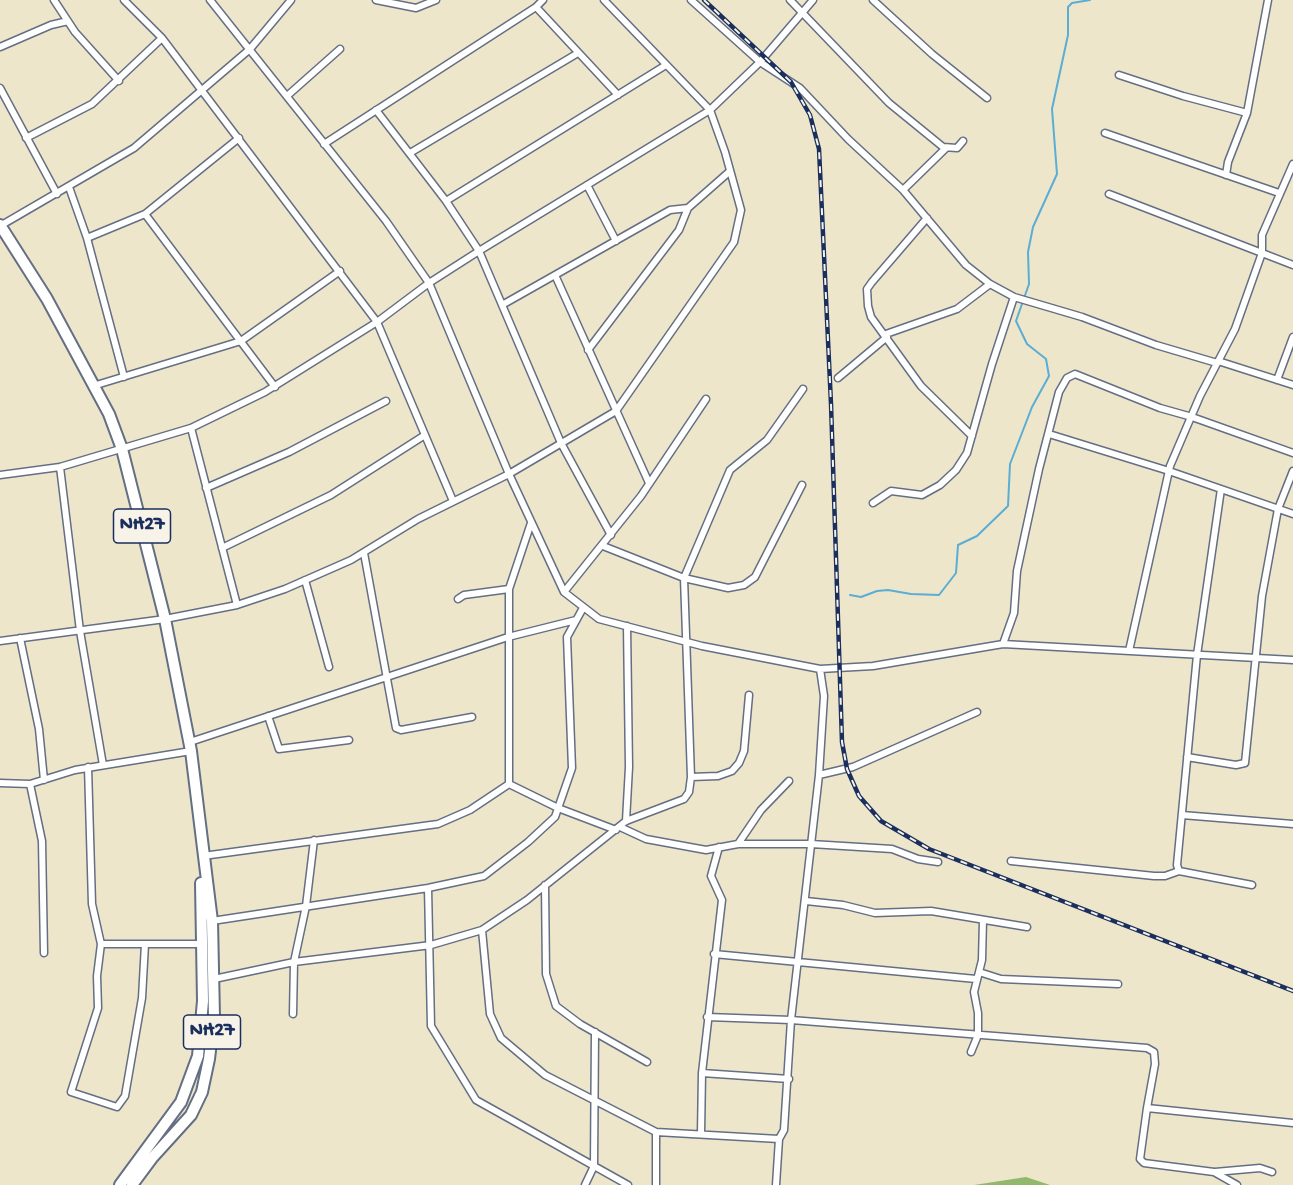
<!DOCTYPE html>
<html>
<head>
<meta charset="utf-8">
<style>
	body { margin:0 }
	canvas { display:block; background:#ede6ca }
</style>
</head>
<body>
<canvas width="1293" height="1185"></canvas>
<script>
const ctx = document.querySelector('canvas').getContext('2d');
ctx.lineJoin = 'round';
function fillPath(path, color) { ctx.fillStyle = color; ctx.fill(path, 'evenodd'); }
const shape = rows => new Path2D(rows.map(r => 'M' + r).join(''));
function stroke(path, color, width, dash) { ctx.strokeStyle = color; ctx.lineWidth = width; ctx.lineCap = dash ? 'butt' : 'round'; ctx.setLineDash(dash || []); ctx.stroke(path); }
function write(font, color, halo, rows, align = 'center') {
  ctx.font = font + ' "Gochi Hand",sans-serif'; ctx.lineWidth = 4.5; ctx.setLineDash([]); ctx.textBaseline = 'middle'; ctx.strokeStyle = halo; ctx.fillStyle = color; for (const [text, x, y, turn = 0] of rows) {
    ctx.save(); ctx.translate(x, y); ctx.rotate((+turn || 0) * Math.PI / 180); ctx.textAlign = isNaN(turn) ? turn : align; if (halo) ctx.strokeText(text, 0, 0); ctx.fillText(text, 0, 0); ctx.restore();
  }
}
fillPath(shape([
	[1026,1177,1050,1185,974,1185]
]), '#92b86e');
stroke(shape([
	[850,595,861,597,877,591,888,590,911,594,939,595,956,573,958,545,977,536,1008,506,1010,464,1032,407,1049,376,1046,359,1027,344,1016,321,1029,284,1028,252,1033,227,1057,174,1052,109,1068,35,1068,7,1072,3,1090,0]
]), '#5aadd5', 2);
const street = shape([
	[54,0,75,32,119,81],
	[124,0,162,38,377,322,453,501],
	[210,0,386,221,429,283,509,474,564,592,599,619,702,646,820,669,824,696,819,775,853,767,977,712],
	[376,0,416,8,436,0],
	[691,0,760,62,800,88,848,139,903,190,966,265,990,284,1014,297,1082,317,1156,345,1217,363],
	[790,0,889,103,943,147,957,148,963,141],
	[873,0,932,54,987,98],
	[536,7,618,95],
	[0,47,51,25,68,21],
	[1119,75,1183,96,1247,113],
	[0,88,57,194],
	[287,96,340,49],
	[376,110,446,201,479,251,561,443,611,535],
	[1105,133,1279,193],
	[26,138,92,104,162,38],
	[324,144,536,7,543,0],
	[410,153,578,53],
	[1226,175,1228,162,1247,113,1268,0],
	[587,185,616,241],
	[69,187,87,238,124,377],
	[903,190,946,148],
	[1109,194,1262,253,1262,235,1293,164],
	[446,201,666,65],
	[145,214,275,387],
	[927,218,872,282,867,289,868,306,871,317,921,386,972,436],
	[0,226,134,148,250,49,291,0],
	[87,238,145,214,239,138],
	[555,275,649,483],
	[502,305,670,210,688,208],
	[886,334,957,309,990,284],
	[588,350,679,230,688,208,729,172],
	[1218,361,1293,385],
	[838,378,887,337],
	[1277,380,1293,337],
	[93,386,241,341,340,271],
	[191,428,237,605],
	[1049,434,1169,471,1293,514],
	[60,467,80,631,103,765],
	[0,475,60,467,191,428,265,392,377,322,429,283,479,251,710,110,760,62,813,0],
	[802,485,755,577,744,585,728,588,684,578,730,470,767,440,803,389],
	[206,488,289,452,386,401],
	[1221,489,1197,655,1177,865,1179,871,1252,885],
	[873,503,891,491,922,495,940,485,956,470,967,453,992,364,1014,297],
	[222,548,331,495,425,435],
	[364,553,396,728,401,730,472,717],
	[305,580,329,667],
	[564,592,641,496,706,399],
	[458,599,464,595,509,589],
	[20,638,39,729,44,780],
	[0,641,165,619,237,605,285,589,351,560,418,519,509,474,616,411,734,242,741,210,725,152,710,110,604,0],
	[1003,644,1014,613,1017,571,1039,469,1059,392,1067,378,1075,374,1160,408,1192,417,1293,453],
	[1129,651,1170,466,1200,396,1235,329,1262,253,1293,265],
	[820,669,873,666,1003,644,1293,660],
	[268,716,279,749,349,740],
	[190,742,508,637,576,620],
	[1187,757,1236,765,1245,763,1262,596,1278,509,1293,471],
	[88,767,92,904,101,944,203,944],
	[691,777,718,776,732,771,739,763,744,751,749,695],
	[0,783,30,784,75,770,191,751],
	[30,784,42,841,44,953],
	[509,784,558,808,616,830],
	[1182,815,1293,824],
	[626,821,629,767,627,626],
	[620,827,646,839,706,850,738,844,811,844,892,849,918,859,938,862],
	[738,844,761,810,789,781],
	[203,856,438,824,470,810,509,784,509,589,531,523],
	[1011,861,1154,876,1165,876,1179,871],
	[545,885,546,974,556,1006,580,1024,647,1062],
	[428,888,431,1026,476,1100,628,1185],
	[806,901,843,905,875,913,931,911,1027,927],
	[212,921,428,888,484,876,528,842,555,817,572,768,567,637,583,608],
	[482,930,490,1014,501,1038,545,1075,656,1132,779,1139],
	[101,944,97,976,98,1008,71,1092,117,1107,125,1096,142,998,145,944],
	[714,954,976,979],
	[979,972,1001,979,1118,984],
	[214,979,294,962,431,945,482,930,527,900,626,821,684,799,689,792,691,777,684,578,603,546],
	[293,1014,294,962,306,906,314,840],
	[707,1017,791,1020,1147,1048,1154,1052,1155,1064,1147,1108,1293,1123],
	[971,1052,978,1035,978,1013,974,992,982,960,983,920],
	[702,1073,789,1079],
	[1147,1108,1140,1159,1144,1163,1214,1172,1237,1185],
	[656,1132,656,1185],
	[701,1134,702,1073,722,900,711,876,719,847],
	[1215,1172,1260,1168,1272,1172],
	[585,1185,594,1166,595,1032],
	[776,1185,779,1139,784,1130,791,1020,819,775]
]);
const highway = shape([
	[0,225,47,299,109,414,122,449,165,619,191,751,212,921,214,1017,209,1059,202,1092,191,1115,152,1158,132,1185],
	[120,1185,181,1102,198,1056,203,1001,201,883]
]);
stroke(street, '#646f84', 9);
stroke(highway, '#646f84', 14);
stroke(street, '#fff', 6);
stroke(highway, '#fff', 10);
const rail = shape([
	[704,0,791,82,810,115,819,149,831,404,842,742,847,769,859,796,881,821,929,849,1293,991]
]);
stroke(rail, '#1b2f5e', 4.5);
stroke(rail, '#f7f3e8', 2, [7]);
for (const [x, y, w] of [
	[142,526,57],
	[212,1032,57]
]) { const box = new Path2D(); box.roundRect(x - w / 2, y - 17, w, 34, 4.5); ctx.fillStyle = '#f7f3e8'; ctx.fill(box); stroke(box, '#1b2f5e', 1.5); }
write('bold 20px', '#1b2f5e', null, [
	["NH27",142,526],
	["NH27",212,1032]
]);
</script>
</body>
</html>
